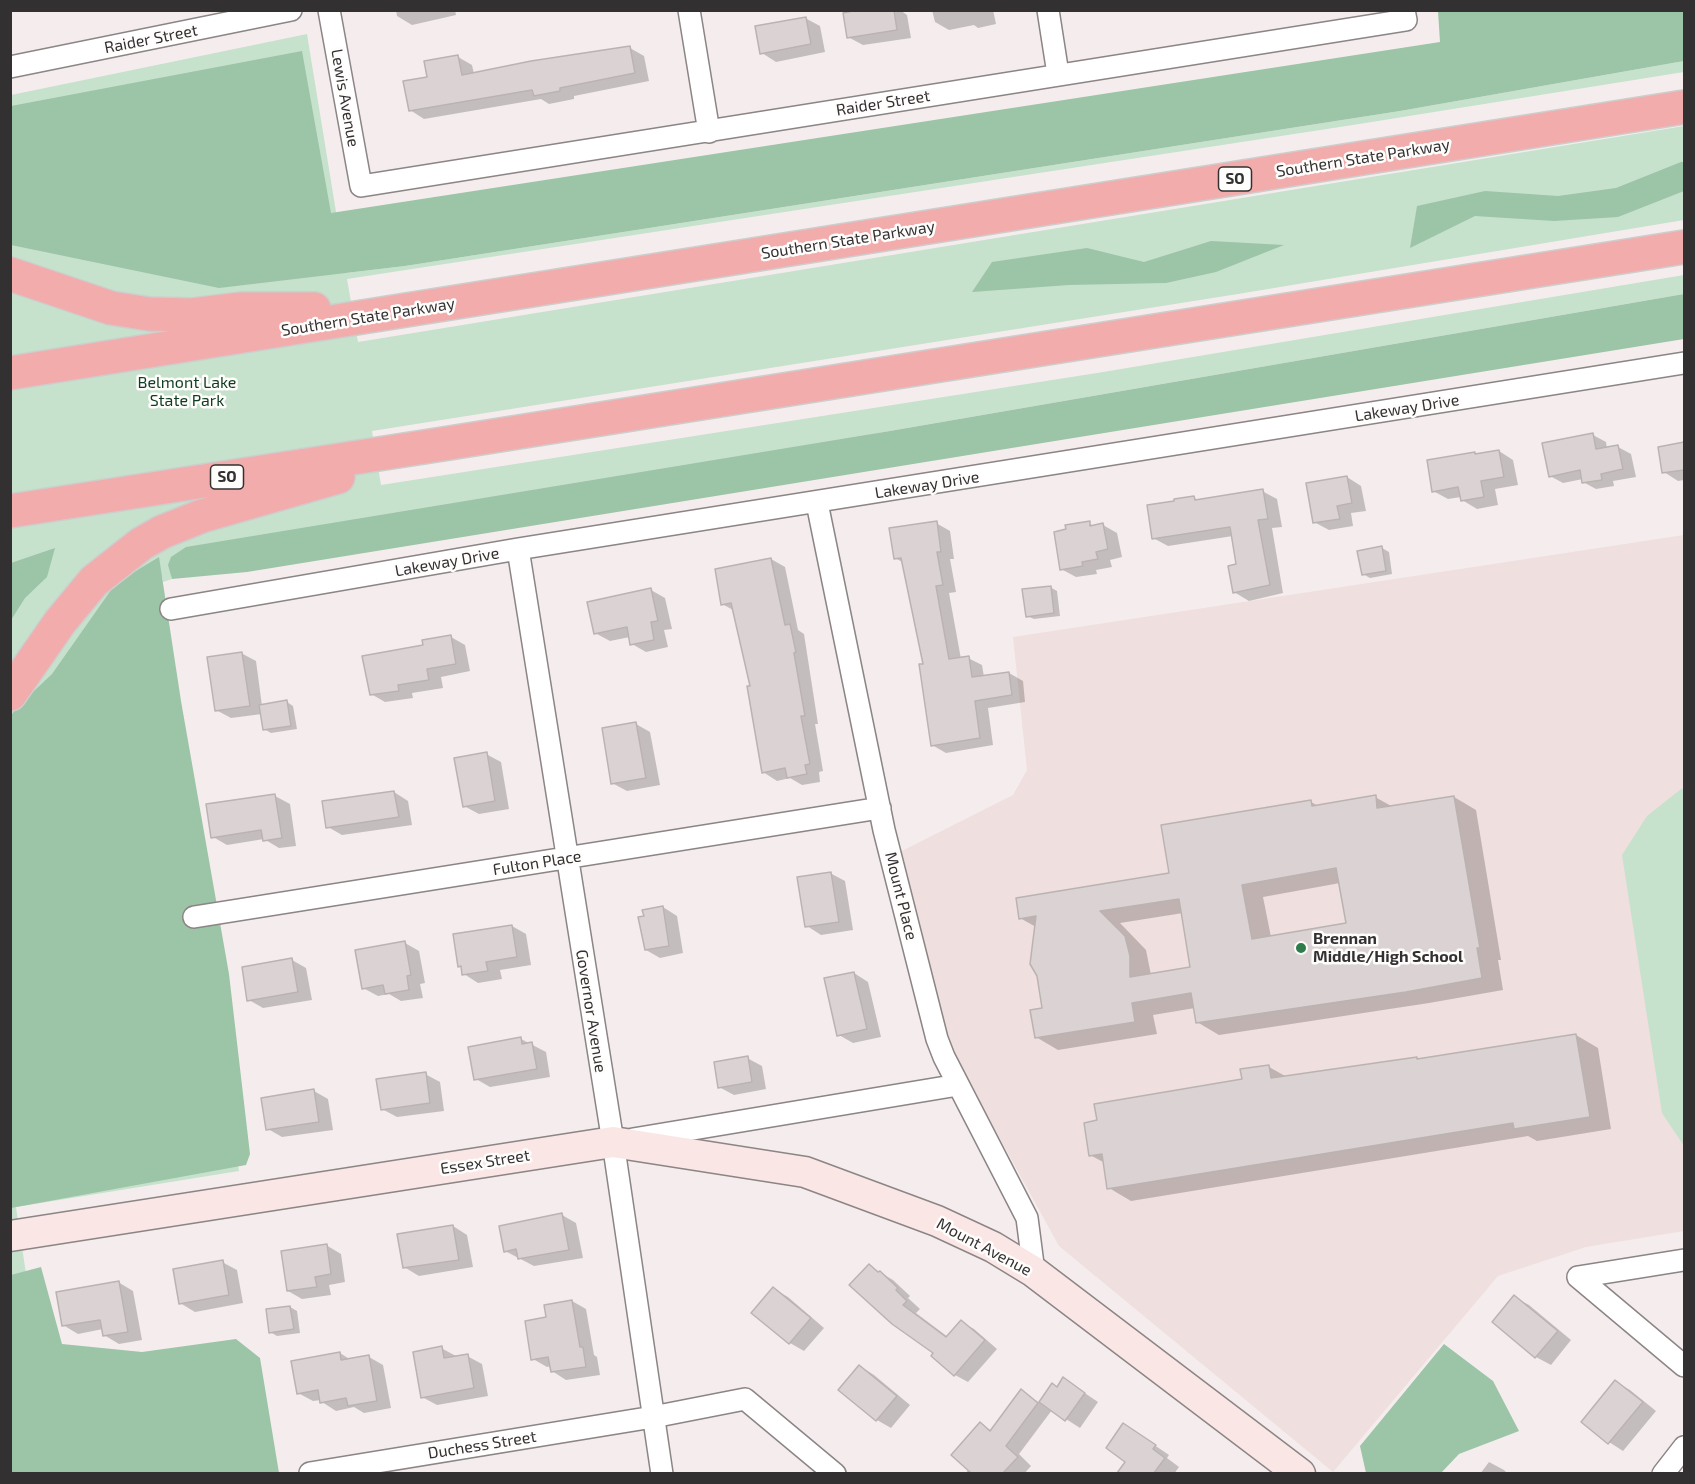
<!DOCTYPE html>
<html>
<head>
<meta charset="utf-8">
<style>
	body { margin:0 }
	#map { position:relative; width:1695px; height:1484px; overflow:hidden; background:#f5eded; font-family:"Exo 2",sans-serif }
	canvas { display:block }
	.frame { position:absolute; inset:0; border:12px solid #323030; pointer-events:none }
</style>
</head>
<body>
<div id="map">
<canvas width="1695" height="1484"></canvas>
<div class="frame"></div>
</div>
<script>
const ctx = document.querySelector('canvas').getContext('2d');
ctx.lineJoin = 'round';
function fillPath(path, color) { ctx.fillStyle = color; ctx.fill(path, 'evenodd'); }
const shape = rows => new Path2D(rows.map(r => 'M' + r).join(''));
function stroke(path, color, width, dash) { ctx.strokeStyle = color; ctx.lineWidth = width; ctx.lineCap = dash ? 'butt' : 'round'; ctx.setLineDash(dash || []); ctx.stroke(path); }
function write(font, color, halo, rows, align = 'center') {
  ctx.font = font + ' "Exo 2",sans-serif'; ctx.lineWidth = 5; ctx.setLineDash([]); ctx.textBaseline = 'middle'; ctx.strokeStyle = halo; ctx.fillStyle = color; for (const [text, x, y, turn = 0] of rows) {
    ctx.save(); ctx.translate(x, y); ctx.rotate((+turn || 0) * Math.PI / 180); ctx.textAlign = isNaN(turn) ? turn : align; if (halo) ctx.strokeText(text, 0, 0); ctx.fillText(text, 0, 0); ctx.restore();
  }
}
fillPath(shape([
	[1684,535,1684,1231,1586,1247,1498,1276,1333,1472,1059,1246,945,1039,892,856,1013,795,1027,770,1013,637]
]), '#efdfde');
fillPath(shape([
	[307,34,346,273,405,266,1400,111,1684,61,1684,72,1353,125,347,279,358,342,1684,126,1684,220,1238,294,372,431,381,485,1097,373,1684,275,1684,294,884,432,171,576,172,579,163,582,162,577,145,580,239,1171,16,1207,56,1473,11,1474,11,95],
	[1681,789,1684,789,1684,1146,1662,1113,1622,855,1647,816]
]), '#c6e2cd');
fillPath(shape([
	[1438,11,1684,11,1684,61,1400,111,405,266,219,288,11,245,11,106,302,51,331,213,1440,42],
	[1681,162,1684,162,1684,191,1618,217,1554,221,1475,216,1410,248,1417,206,1485,191,1558,196,1616,188],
	[1211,241,1284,245,1216,272,1166,283,1069,285,972,292,992,262,1087,248,1144,262],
	[1684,294,1684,339,247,572,172,579,168,565,171,557,186,547,884,432],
	[55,548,47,577,25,598,11,620,11,563],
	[159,557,181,701,229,974,250,1154,246,1165,11,1208,10,717,17,707,52,674,116,583],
	[41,1267,62,1344,142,1352,236,1339,260,1358,279,1473,11,1473,11,1275],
	[1444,1344,1493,1381,1519,1431,1459,1454,1441,1473,1366,1473,1360,1446]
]), '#9cc4a7');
fillPath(shape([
	[396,10,455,10,456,15,412,25,397,16],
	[866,10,900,10,907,15,911,38,863,45,848,37],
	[932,10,993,10,996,24,978,28,974,25,949,30,935,22],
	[805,18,820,26,825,52,776,62,762,53],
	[630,48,644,56,649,81,574,96,574,99,549,104,541,99,424,119,410,110,429,78,458,57,472,65,474,74],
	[1593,435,1606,442,1607,449,1618,447,1631,454,1636,477,1613,481,1614,486,1596,489,1583,482,1583,479,1563,483,1550,476],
	[1684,444,1684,480,1678,481,1664,472,1660,448],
	[1499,451,1513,460,1518,485,1495,489,1498,505,1477,509,1462,500,1461,497,1448,499,1433,491,1475,453,1478,455],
	[1347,477,1361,486,1366,511,1351,513,1353,526,1329,530,1314,522],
	[1262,491,1277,499,1282,527,1272,528,1283,593,1249,601,1234,592,1238,566,1233,536,1168,546,1153,538,1194,498,1200,501],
	[936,523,950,531,954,559,950,559,956,592,949,593,961,659,968,658,982,665,984,677,1009,673,1023,681,1025,702,988,708,993,745,946,753,932,745,925,665,904,563,895,558],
	[1089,523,1095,527,1103,525,1117,533,1122,557,1110,560,1112,567,1096,570,1097,574,1076,577,1061,569],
	[1382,548,1389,552,1392,574,1370,578,1363,574],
	[771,559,785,567,798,630,804,634,818,724,815,724,823,771,819,772,820,782,802,785,790,778,777,781,763,772,752,687,735,611,722,604],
	[1050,587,1057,591,1060,616,1034,619,1027,616],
	[651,590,665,598,672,629,664,630,668,647,646,652,632,644,630,637,610,641,595,633],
	[451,637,465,645,470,671,441,677,443,688,412,693,413,698,385,702,371,694,425,646],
	[241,653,256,661,262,706,287,702,293,706,297,729,271,733,264,729,262,714,231,718,216,710],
	[636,724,650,732,660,785,627,791,612,783],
	[486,754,501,762,509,809,479,814,464,806],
	[394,792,408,801,412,825,342,835,328,827,323,802],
	[275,796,290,804,296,846,279,848,264,839,227,845,213,837],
	[1375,797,1393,807,1454,797,1476,810,1501,960,1498,960,1503,990,1429,1003,1219,1035,1197,1022,1195,1008,1153,1015,1157,1034,1058,1050,1036,1037,1044,1009,1036,927,1020,918,1171,874,1311,802,1318,806],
	[1340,883,1347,924,1271,937,1263,897],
	[1183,913,1192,968,1151,975,1146,950,1120,923],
	[830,873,845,881,853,930,821,935,807,926],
	[663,907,677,916,683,953,660,958,646,950],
	[512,926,526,934,531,965,500,970,502,979,478,983,464,974,462,967,460,966],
	[405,943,419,951,425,983,420,984,423,998,401,1001,389,994,378,996,363,988],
	[292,960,306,968,312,1000,263,1008,249,1000],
	[854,973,868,982,881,1037,853,1043,839,1035],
	[1576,1035,1598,1048,1611,1129,1537,1141,1528,1136,1131,1201,1109,1188,1105,1163,1090,1155,1269,1067,1287,1077,1417,1059,1420,1060],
	[521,1039,546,1052,550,1077,490,1087,476,1079],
	[747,1058,762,1066,766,1089,734,1095,719,1087],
	[425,1074,440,1082,444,1111,397,1117,382,1109],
	[314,1091,328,1099,333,1130,282,1137,268,1129],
	[562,1215,576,1223,583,1258,534,1266,505,1251],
	[453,1226,467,1235,473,1267,419,1276,404,1267],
	[326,1245,341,1254,345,1282,329,1285,331,1295,302,1299,288,1291],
	[222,1262,237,1270,243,1303,195,1312,180,1303],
	[869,1266,893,1280,910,1296,908,1298,920,1309,916,1313,948,1337,961,1322,974,1329,997,1349,968,1382,955,1375,935,1353],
	[118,1282,133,1291,142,1340,119,1344,104,1335,103,1329,78,1334,63,1325],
	[774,1289,788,1297,824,1328,804,1351,790,1343,753,1312],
	[1514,1297,1529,1305,1571,1340,1551,1365,1536,1357,1494,1322],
	[572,1301,586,1309,594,1355,597,1357,600,1375,566,1380,552,1371,551,1366,547,1367,533,1359,548,1318],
	[290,1307,297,1311,300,1333,277,1336,270,1332],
	[441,1348,456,1356,467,1356,482,1364,488,1396,437,1405,422,1397],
	[340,1353,351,1360,369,1357,383,1365,391,1408,364,1413,354,1407,336,1411,322,1402,321,1400,313,1401,298,1393],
	[860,1366,874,1375,910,1405,891,1428,877,1420,841,1390],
	[1064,1379,1098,1402,1080,1428,1052,1410,1019,1454,1031,1466,1024,1474,965,1474,969,1469,981,1424,992,1431,1021,1391,1040,1403,1052,1385,1057,1388],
	[1616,1382,1630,1390,1656,1411,1623,1451,1609,1442],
	[1138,1434,1169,1455,1167,1458,1179,1467,1174,1474,1119,1474,1127,1461],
	[1489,1462,1504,1470,1508,1474,1480,1474]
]), '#0003');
const building = shape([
	[857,10,894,10,897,30,847,38,843,13,857,10],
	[806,17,811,44,760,54,755,26,806,17],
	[630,46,635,73,560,88,560,91,534,96,532,90,409,111,403,81,427,77,424,61,458,55,462,75,531,61,630,46],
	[1593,433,1596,449,1618,445,1623,469,1601,474,1602,480,1582,483,1580,470,1549,477,1542,443,1593,433],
	[1684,442,1684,470,1662,473,1658,447,1684,442],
	[1499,450,1504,477,1481,481,1484,497,1461,501,1458,487,1432,492,1427,460,1475,452,1475,454,1499,450],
	[1347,476,1352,503,1337,506,1340,519,1313,523,1306,483,1347,476],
	[1263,489,1268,519,1258,520,1270,585,1233,593,1228,566,1236,564,1230,527,1152,539,1147,505,1174,501,1174,499,1194,496,1195,500,1263,489],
	[937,521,941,552,937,552,943,585,936,586,949,659,969,656,972,677,1009,672,1012,695,975,701,980,738,931,746,919,664,923,664,901,558,894,559,889,528,937,521],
	[1090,521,1090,526,1103,523,1108,549,1096,552,1098,559,1082,562,1083,566,1060,570,1054,532,1066,529,1065,525,1090,521],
	[1382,546,1386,571,1362,575,1357,551,1382,546],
	[771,558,785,625,790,624,796,652,794,653,805,716,801,716,810,764,805,765,807,774,787,778,785,768,762,773,747,686,750,686,731,603,721,605,715,569,771,558],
	[1051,586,1054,613,1026,617,1022,589,1051,586],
	[651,588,658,621,651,622,654,640,630,645,627,627,594,634,587,602,651,588],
	[451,635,456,664,427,669,429,680,398,685,399,691,370,695,362,656,423,645,422,640,451,635],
	[242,652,250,706,215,711,207,657,242,652],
	[287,700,291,726,263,730,259,705,287,700],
	[636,722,646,778,611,784,602,728,636,722],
	[487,752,495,801,463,807,454,758,487,752],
	[394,791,399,817,326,828,322,801,394,791],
	[275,794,282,838,263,841,261,830,211,838,206,804,275,794],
	[1376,795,1377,808,1454,796,1480,948,1477,948,1482,978,1406,992,1196,1023,1191,993,1132,1003,1135,1022,1035,1038,1030,1010,1042,1008,1037,976,1030,964,1036,916,1019,919,1016,898,1169,873,1161,825,1311,800,1312,806,1376,795],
	[1336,868,1346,923,1252,939,1242,885,1336,868],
	[1179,899,1190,967,1130,977,1130,956,1125,936,1100,911,1179,899],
	[831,872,839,922,805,927,797,877,831,872],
	[663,906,669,946,645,950,638,917,644,916,642,910,663,906],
	[512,925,517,957,486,962,488,971,462,975,461,966,458,967,453,934,512,925],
	[405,941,411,975,407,976,409,990,385,994,383,985,362,989,355,950,405,941],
	[292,958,298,992,247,1001,242,967,292,958],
	[854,972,867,1029,837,1036,824,978,854,972],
	[1576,1034,1590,1117,1514,1129,1513,1123,1107,1189,1102,1154,1089,1156,1084,1123,1097,1120,1094,1104,1242,1079,1240,1069,1269,1065,1271,1078,1417,1057,1417,1059,1576,1034],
	[521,1037,522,1044,532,1042,537,1069,474,1080,468,1047,521,1037],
	[748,1056,752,1082,718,1088,714,1062,748,1056],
	[426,1072,430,1103,381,1110,376,1079,426,1072],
	[314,1089,319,1122,266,1130,261,1098,314,1089],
	[562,1213,569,1250,518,1259,516,1249,504,1252,499,1226,562,1213],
	[453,1225,459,1260,403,1268,397,1234,453,1225],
	[327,1244,331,1274,315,1277,317,1287,287,1291,281,1251,327,1244],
	[223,1260,229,1295,179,1304,173,1269,223,1260],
	[869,1264,878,1272,880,1271,898,1288,896,1290,907,1301,903,1305,946,1337,961,1320,985,1340,954,1376,931,1356,933,1353,892,1324,849,1285,869,1264],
	[119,1281,128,1332,103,1336,100,1320,62,1326,56,1292,119,1281],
	[773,1287,811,1318,789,1344,751,1313,773,1287],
	[1514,1295,1558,1331,1535,1358,1492,1322,1514,1295],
	[572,1300,580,1347,583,1347,586,1367,551,1372,548,1357,531,1360,525,1321,546,1317,544,1305,572,1300],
	[290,1306,294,1329,269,1333,266,1309,290,1306],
	[442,1346,444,1358,468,1354,474,1388,421,1398,413,1352,442,1346],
	[340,1352,341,1360,369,1355,377,1401,348,1406,346,1398,320,1403,318,1390,297,1394,291,1361,340,1352],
	[859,1365,897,1396,876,1421,838,1390,859,1365],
	[1063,1377,1085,1393,1065,1421,1039,1402,1052,1383,1057,1387,1063,1377],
	[1615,1380,1643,1402,1608,1444,1581,1422,1615,1380],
	[1021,1389,1038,1403,1006,1446,1018,1457,1003,1473,971,1473,951,1455,980,1422,990,1431,1021,1389],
	[1123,1423,1156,1445,1153,1449,1165,1458,1154,1473,1117,1473,1125,1462,1106,1448,1123,1423]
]);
fillPath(building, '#dbd3d3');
stroke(building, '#bab3b2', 1.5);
const street = shape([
	[329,10,361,186,1406,20,1404,10],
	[689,10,709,132],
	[1048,10,1058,74],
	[10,67,291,10],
	[817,503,884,830,937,1039,944,1057,1027,1218,1034,1272],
	[518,549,613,1142,662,1474],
	[171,609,518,549,1684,363],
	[194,917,880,808],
	[633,1139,958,1085],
	[1578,1277,1684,1366],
	[1578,1277,1684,1260],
	[310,1473,653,1417,745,1399,835,1474],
	[1663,1474,1684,1447]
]);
const secondary = shape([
	[10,1236,613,1142,805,1172,937,1221,993,1247,1034,1272,1300,1474]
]);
const highway = shape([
	[10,274,111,308,149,314,192,315,241,309,314,309],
	[10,373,1684,107],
	[10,511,443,444,1684,247],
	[10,694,60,622,94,581,141,544,162,532,202,516,338,477]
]);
stroke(street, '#8c8585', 24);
stroke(secondary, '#8c8585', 33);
stroke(highway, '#cecdcd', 36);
stroke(street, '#fff', 21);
stroke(secondary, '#fbe6e6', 30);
stroke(highway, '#f1acab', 33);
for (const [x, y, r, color] of [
	[1301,948,6,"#2e7b4b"]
]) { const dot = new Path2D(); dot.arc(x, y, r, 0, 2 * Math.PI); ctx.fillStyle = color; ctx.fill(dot); stroke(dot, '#fffcfc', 2); }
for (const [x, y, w] of [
	[1235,179,33],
	[227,477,33]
]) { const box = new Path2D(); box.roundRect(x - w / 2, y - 12, w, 24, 4.5); ctx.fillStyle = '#fffcfc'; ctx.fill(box); stroke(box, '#323030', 1.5); }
write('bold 15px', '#323030', null, [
	["SO",1235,179],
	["SO",227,477]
]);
write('16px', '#323030', '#fffcfc', [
	["Raider Street",151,39,-11],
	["Lewis Avenue",345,98,80],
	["Raider Street",883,103,-9],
	["Southern State Parkway",1363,158,-9],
	["Southern State Parkway",848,240,-9],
	["Southern State Parkway",368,317,-9],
	["Lakeway Drive",1407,408,-9],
	["Lakeway Drive",927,485,-9],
	["Lakeway Drive",447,562,-10],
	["Fulton Place",537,863,-9],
	["Mount Place",901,896,76],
	["Governor Avenue",591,1011,81],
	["Essex Street",485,1162,-9],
	["Mount Avenue",984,1247,28],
	["Duchess Street",482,1445,-9]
]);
write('16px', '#0e3d21', '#fffcfc', [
	["Belmont Lake",187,383],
	["State Park",187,401]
]);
write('bold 16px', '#323030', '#fffcfc', [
	["Brennan",1313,939],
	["Middle/High School",1313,957]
], 'left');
</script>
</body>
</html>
